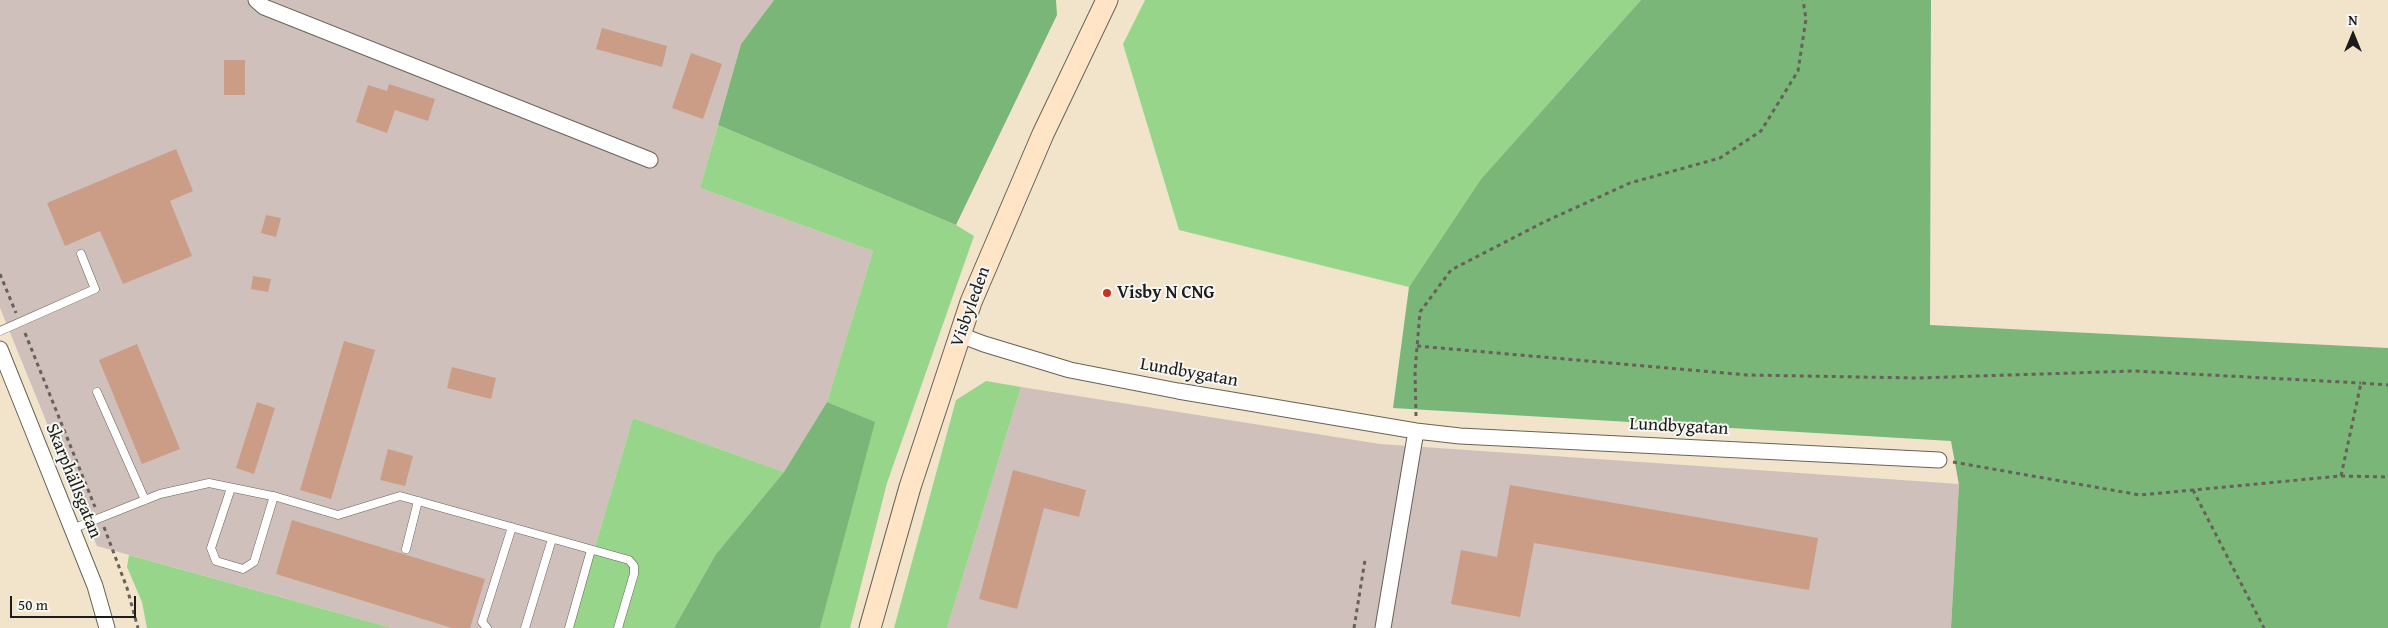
<!DOCTYPE html>
<html>
<head>
<meta charset="utf-8">
<style>
	body { margin:0 }
	#map { position:relative; width:2388px; height:628px; overflow:hidden; background:#f1e4cb; font-family:"Gentium Book Plus",serif }
	canvas { display:block }
	.north { position:absolute; left:2328px; top:10px; width:50px; height:50px; -webkit-text-stroke:4px #f6f6f2; paint-order:stroke; rotate:0deg; font-size:14px; font-weight:700; line-height:20px; text-align:center; color:#1c1c1c }
	.north::after { content:''; display:block; margin:auto; width:18px; height:22px; background:#1c1c1c; clip-path:polygon(50% 0,100% 100%,50% 72%,0 100%) }
	.scale { position:absolute; left:10px; top:596px; width:126px; height:22px; box-sizing:border-box; border:2px solid #1c1c1c; border-top:0; padding-left:6px; font-size:15px; line-height:18px; white-space:nowrap; color:#1c1c1c; -webkit-text-stroke:4px #f6f6f2; paint-order:stroke }
</style>
</head>
<body>
<div id="map">
<canvas width="2388" height="628"></canvas>
<div class="north">N</div>
<div class="scale">50 m</div>
</div>
<script>
const ctx = document.querySelector('canvas').getContext('2d');
ctx.lineJoin = 'round';
function fillPath(path, color) { ctx.fillStyle = color; ctx.fill(path, 'evenodd'); }
const shape = rows => new Path2D(rows.map(r => 'M' + r).join(''));
function stroke(path, color, width, dash) { ctx.strokeStyle = color; ctx.lineWidth = width; ctx.lineCap = dash ? 'butt' : 'round'; ctx.setLineDash(dash || []); ctx.stroke(path); }
function write(font, color, halo, rows, align = 'center') {
  ctx.font = font + ' "Gentium Book Plus",serif'; ctx.lineWidth = 4; ctx.setLineDash([]); ctx.textBaseline = 'middle'; ctx.strokeStyle = halo; ctx.fillStyle = color; for (const [text, x, y, turn = 0] of rows) {
    ctx.save(); ctx.translate(x, y); ctx.rotate((+turn || 0) * Math.PI / 180); ctx.textAlign = isNaN(turn) ? turn : align; if (halo) ctx.strokeText(text, 0, 0); ctx.fillText(text, 0, 0); ctx.restore();
  }
}
fillPath(shape([
	[0,0,774,0,741,44,700,188,873,251,827,402,784,472,633,418,571,628,392,628,97,546,0,308],
	[1021,387,1380,444,1959,484,1951,628,947,628]
]), '#cfc0bb');
fillPath(shape([
	[1145,0,1641,0,1481,179,1409,287,1179,230,1123,44],
	[718,125,956,225,974,236,887,483,850,628,820,628,874,422,827,402,873,251,700,188],
	[986,381,1021,387,947,628,894,628,956,400],
	[633,418,784,472,716,554,674,628,571,628],
	[129,555,392,628,147,628,142,602,127,567]
]), '#97d58b');
fillPath(shape([
	[774,0,1056,0,1057,15,956,225,718,125,741,44],
	[1641,0,1931,0,1930,325,2388,348,2388,628,1951,628,1959,485,1951,441,1393,408,1409,287,1481,179],
	[827,402,875,422,820,628,674,628,716,554,784,472]
]), '#79b677');
fillPath(shape([
	[602,28,667,46,662,67,596,49],
	[691,53,722,64,703,119,672,108],
	[224,60,245,60,245,95,224,95],
	[389,84,435,99,428,121,395,110,387,133,356,122,368,85,387,91],
	[176,149,193,191,170,201,192,256,123,284,100,231,65,246,47,203],
	[266,215,281,218,276,237,261,233],
	[253,276,271,279,268,292,251,289],
	[344,341,375,350,331,499,300,490],
	[137,344,180,449,142,464,99,360],
	[452,367,496,378,491,399,447,388],
	[257,402,275,408,254,474,236,468],
	[388,449,413,456,405,486,380,480],
	[1013,470,1086,490,1079,517,1044,508,1017,609,979,599],
	[1510,485,1818,538,1809,590,1534,543,1520,617,1451,604,1461,550,1497,557],
	[292,520,485,579,470,628,452,628,276,574]
]), '#cb9d86');
const service = shape([
	[0,331,95,289,81,254],
	[97,392,145,500],
	[231,488,211,548,216,561,243,569,254,562,274,496],
	[72,529,160,494,209,483,277,497,338,515,400,496,629,560,634,566,634,574,618,628],
	[406,549,418,501],
	[487,628,482,622,512,527],
	[525,628,552,539],
	[569,628,591,550]
]);
const minor = shape([
	[256,0,264,7,650,160],
	[960,335,984,344,1070,370,1178,391,1416,431,1460,436,1939,460],
	[0,349,95,586,107,628],
	[1383,628,1416,431]
]);
const secondary = shape([
	[870,628,910,487,971,302,1043,134,1107,0]
]);
stroke(service, '#676259', 9);
stroke(minor, '#676259', 17);
stroke(secondary, '#676259', 23);
stroke(shape([
	[0,274,16,313],
	[25,333,95,507],
	[1417,346,1747,375,1917,378,2134,371,2361,383],
	[1416,416,1415,371,1420,312,1451,270,1544,222,1630,183,1720,158,1761,131,1798,71,1806,19,1803,0],
	[1953,462,2140,495,2341,476,2361,383,2388,385],
	[2341,476,2388,477],
	[2193,490,2264,628],
	[104,527,127,588,138,628],
	[1354,628,1365,560]
]), '#676259', 3, [4, 4]);
stroke(service, '#fff', 8);
stroke(minor, '#fff', 15);
stroke(secondary, '#ffe4c6', 21);
for (const [x, y, r, color] of [
	[1107,293,5,"#c8321e"]
]) { const dot = new Path2D(); dot.arc(x, y, r, 0, 2 * Math.PI); ctx.fillStyle = color; ctx.fill(dot); stroke(dot, '#f6f6f2', 2); }
write('bold 18px', '#1c1c1c', '#f6f6f2', [
	["Visby N CNG",1117,293]
], 'left');
write('18px', '#1c1c1c', '#f6f6f2', [
	["Visbyleden",971,307,-70],
	["Lundbygatan",1189,373,10],
	["Lundbygatan",1679,427,3],
	["Skarphällsgatan",73,481,68]
]);
</script>
</body>
</html>
